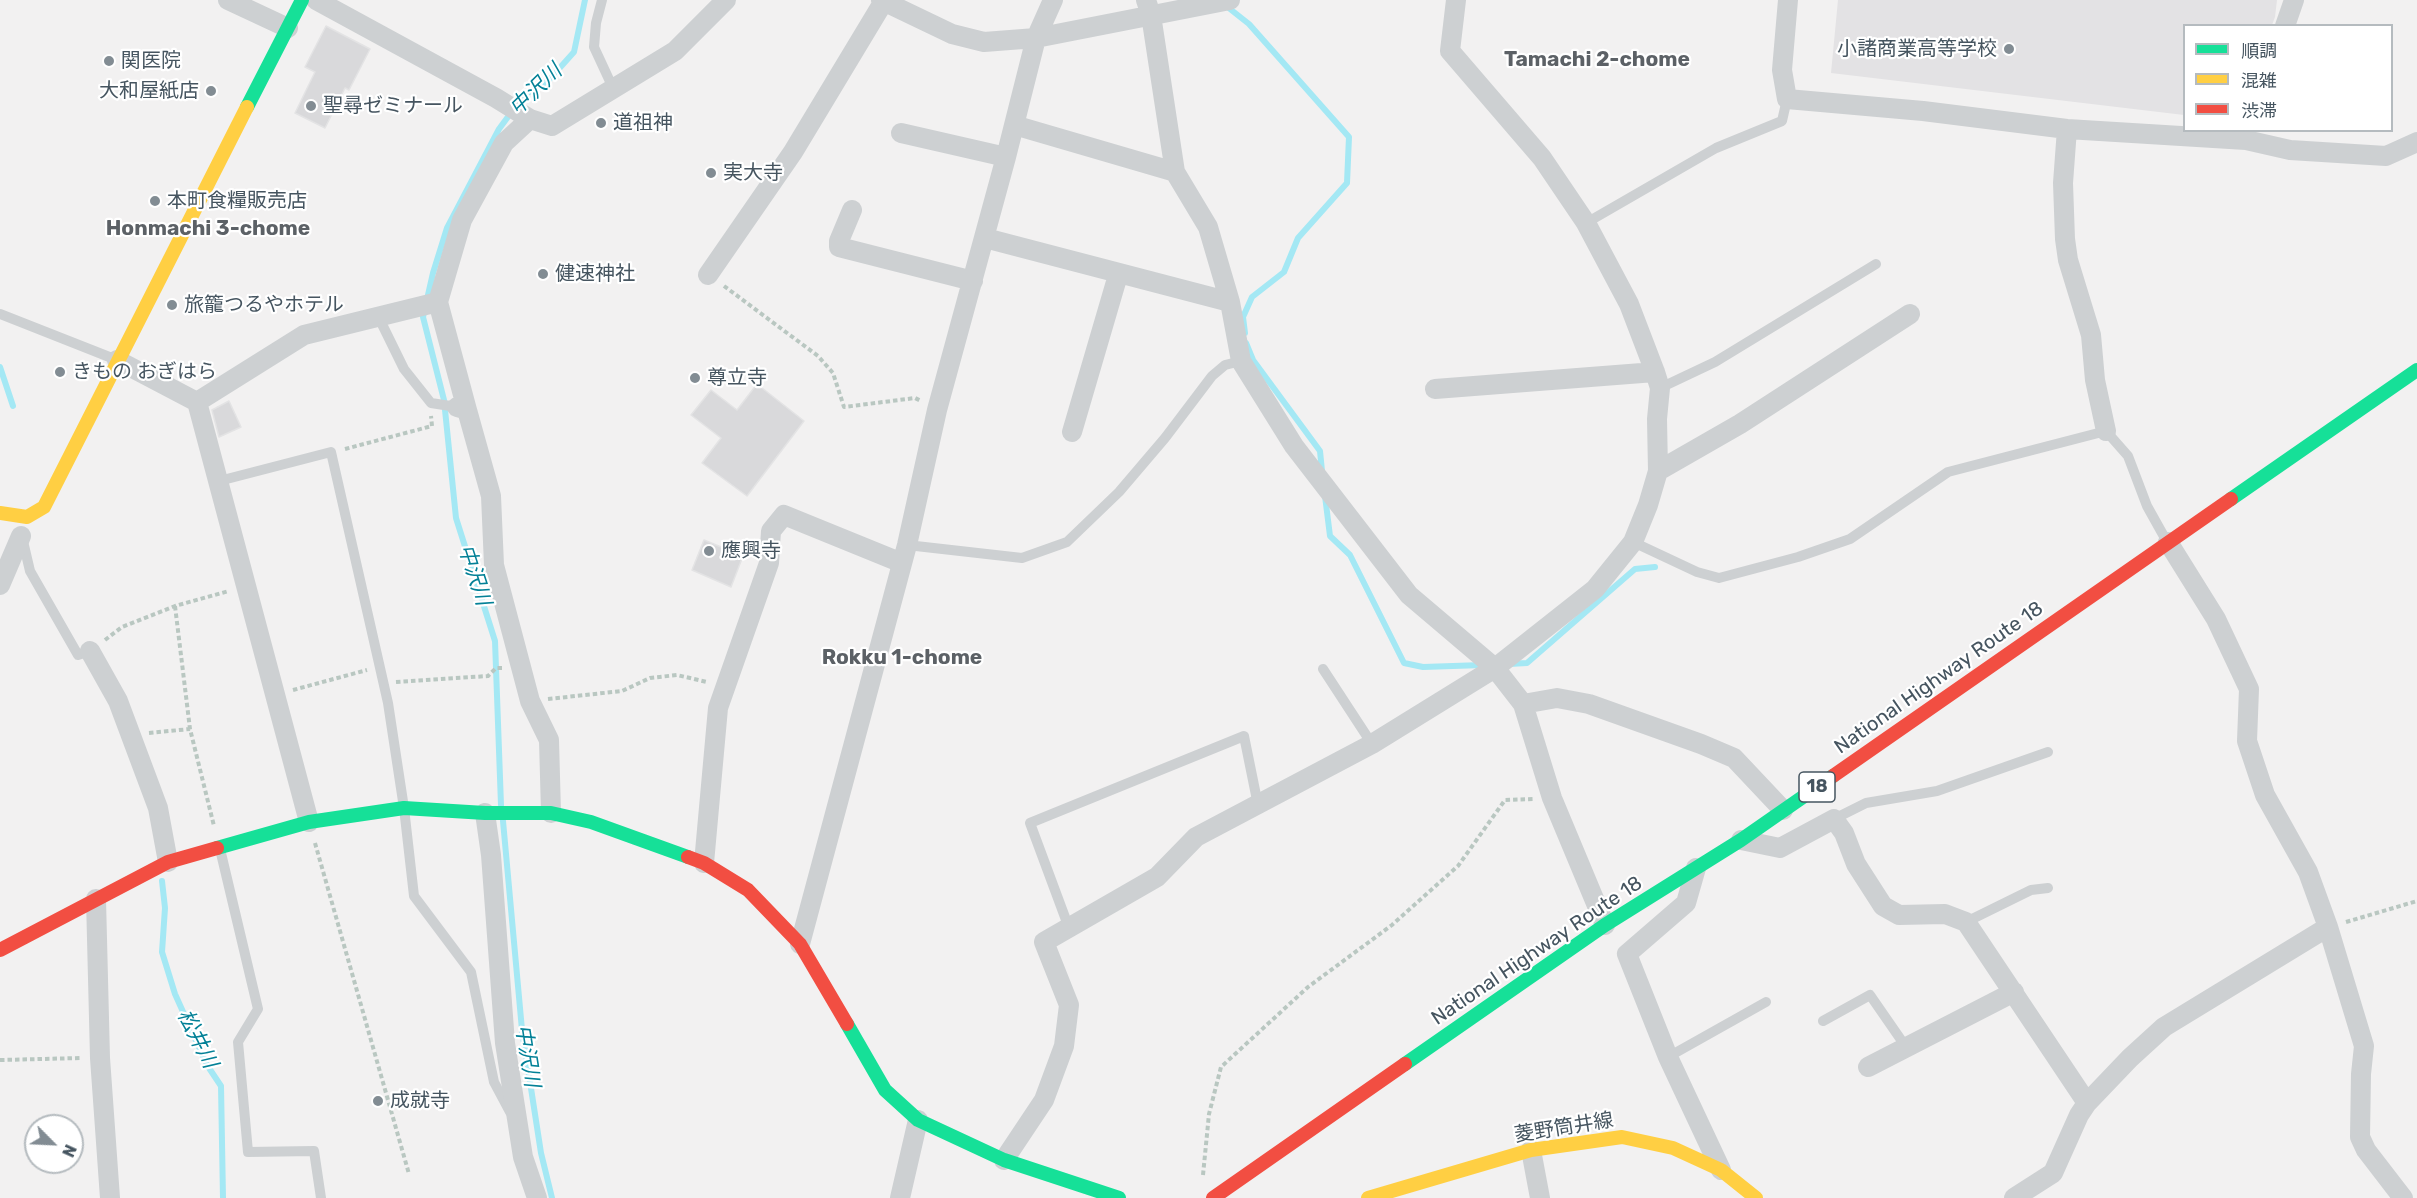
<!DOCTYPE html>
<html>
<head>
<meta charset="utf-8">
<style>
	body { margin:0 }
	#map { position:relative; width:2417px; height:1198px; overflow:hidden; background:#f2f1f1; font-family:Rubik,"Noto Sans JP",sans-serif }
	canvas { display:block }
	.legend { position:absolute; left:2183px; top:24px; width:210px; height:108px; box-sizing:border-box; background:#fff; border:2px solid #b5bbbf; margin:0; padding:8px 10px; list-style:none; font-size:18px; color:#465560 }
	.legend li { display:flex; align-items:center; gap:12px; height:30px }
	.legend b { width:30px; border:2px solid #b5bbbf }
	.north { position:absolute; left:24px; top:1114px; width:60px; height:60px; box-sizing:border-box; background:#fff; border:2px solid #b5bbbf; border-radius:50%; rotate:114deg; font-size:16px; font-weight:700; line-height:24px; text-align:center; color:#465560 }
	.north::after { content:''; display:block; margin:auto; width:21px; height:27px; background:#828c93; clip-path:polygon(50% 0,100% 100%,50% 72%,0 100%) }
</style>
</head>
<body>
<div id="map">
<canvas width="2417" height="1198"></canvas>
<ul class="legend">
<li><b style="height:8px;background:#16e098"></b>順調</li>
<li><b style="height:8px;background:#ffcf43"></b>混雑</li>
<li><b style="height:8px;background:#f24e42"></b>渋滞</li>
</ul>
<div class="north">N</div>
</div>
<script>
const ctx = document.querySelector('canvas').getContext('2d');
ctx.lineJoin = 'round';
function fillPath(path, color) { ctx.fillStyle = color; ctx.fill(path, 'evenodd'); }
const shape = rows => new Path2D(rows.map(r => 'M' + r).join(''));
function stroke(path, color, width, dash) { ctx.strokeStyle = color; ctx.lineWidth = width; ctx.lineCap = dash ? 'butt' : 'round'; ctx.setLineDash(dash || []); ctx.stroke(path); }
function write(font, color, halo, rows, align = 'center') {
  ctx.font = font + ' Rubik,"Noto Sans JP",sans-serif'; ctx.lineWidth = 4.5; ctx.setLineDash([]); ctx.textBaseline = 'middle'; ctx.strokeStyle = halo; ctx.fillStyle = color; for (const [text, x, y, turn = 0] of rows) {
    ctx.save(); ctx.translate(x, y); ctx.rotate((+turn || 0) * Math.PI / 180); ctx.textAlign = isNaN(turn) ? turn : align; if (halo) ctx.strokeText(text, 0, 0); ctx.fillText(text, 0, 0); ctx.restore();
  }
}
fillPath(shape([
	[1838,0,2277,0,2275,17,2272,25,2184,26,2184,115,1831,73]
]), '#e3e2e4');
stroke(shape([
	[1225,5,1249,24,1349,137,1347,183,1298,238,1284,272,1252,297,1243,317,1245,333],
	[1246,343,1253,360,1320,451,1322,471],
	[0,367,13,406],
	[1325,496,1330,536,1350,555,1404,663,1423,667,1483,665],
	[1509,664,1527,663,1635,569,1655,567],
	[501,805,495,641,456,518,444,400,423,317,433,273,447,228,499,129,524,95,548,81,574,52,585,0],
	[503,821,522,1030,541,1153,552,1198],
	[162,881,165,908,162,952,175,994,207,1065,221,1086,223,1198]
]), '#a4e8f4', 6);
const building = shape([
	[326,26,370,49,349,90,345,88,325,128,295,113,315,72,305,67,326,26],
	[757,384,804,421,747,496,702,463,721,438,691,415,711,390,737,410,757,384],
	[229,401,241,427,219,437,212,410,229,401],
	[704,540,743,556,731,587,692,570,704,540]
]);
fillPath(building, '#d9d9db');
stroke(building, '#e3e3e4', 1.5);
stroke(shape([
	[724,286,818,356,833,373,844,407,915,398,921,401],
	[345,449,432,426,431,416],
	[175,606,190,729,214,826],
	[105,640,122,627,175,606,229,591],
	[396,682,488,676,496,668,502,668],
	[293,690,367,670],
	[548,699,622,691,650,678,677,675,707,682],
	[149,733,190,729],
	[315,843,409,1174],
	[2346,922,2417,901],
	[0,1060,81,1058],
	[1203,1175,1209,1114,1221,1067,1308,987,1392,925,1458,866,1505,800,1533,799]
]), '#b9c7c1', 4, [4.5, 3]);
stroke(shape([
	[602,0,596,23,594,47,613,88],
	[1586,223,1716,148,1782,121,1787,99],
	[0,314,117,360],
	[378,316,404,369,431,403,457,407],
	[1660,388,1715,362,1876,264],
	[219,481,331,452,388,703,404,808,414,896,471,972,494,1082,510,1112],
	[22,537,30,571,78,655,90,651],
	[1633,542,1697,572,1719,578,1798,557,1850,539,1948,472,2106,431,2128,456,2147,506,2166,540],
	[907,545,1022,558,1067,542,1119,492,1165,438,1212,376,1225,365,1241,361],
	[1323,669,1372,744],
	[1834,819,1866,803,1937,791,2048,752],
	[220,849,258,1009,238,1042,248,1152,314,1151,321,1198],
	[1966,922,2031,890,2048,888],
	[1069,928,1030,823,1244,736,1258,805],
	[1823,1021,1870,995,1906,1047],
	[1668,1057,1766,1002]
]), '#cdd0d2', 10);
stroke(shape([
	[228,0,288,28],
	[316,0,496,98,530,119,552,126,675,51,726,0],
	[881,0,952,34,984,42,1036,38,1230,0],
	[1146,0,1151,15,1175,172,1208,227,1230,302,1241,361,1294,446,1409,595,1495,668,1523,704,1552,798,1605,925],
	[1788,0,1782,70,1787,99,1923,111,2067,129,2246,140,2290,150,2386,156,2417,142],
	[2285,26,2294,0],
	[1014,125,1175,172],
	[2067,129,2063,183,2065,239,2068,260,2091,335,2095,380,2106,431],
	[901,133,1006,157],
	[852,210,839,241,839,247,973,281],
	[985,238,1230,302],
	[708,275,793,152,884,1],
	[117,360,197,402,309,822],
	[1435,389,1655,372],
	[197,402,304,335,438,302],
	[457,407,467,410,491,496,494,565,530,701,549,740,551,813],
	[467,410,438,302,462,220,504,143,530,119],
	[1072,432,1118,275],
	[1658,471,1740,424,1910,314],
	[2168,542,2216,619,2249,689,2247,741,2265,795,2308,872,2328,927,2364,1046,2361,1074,2360,1137,2366,1150,2403,1198],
	[0,585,21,536],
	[90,651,118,701,158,808,168,862],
	[1523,704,1557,698,1589,704,1701,744,1734,758,1783,810],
	[485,813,491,855,505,1043,523,1157,537,1198],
	[1741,840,1780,848,1834,819,1844,833,1856,864,1883,906,1899,915,1945,914,1966,922,2087,1103],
	[704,863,718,708,769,563,771,531,784,515,902,563],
	[1696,868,1686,903,1627,954,1668,1057,1721,1170],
	[96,899,100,1058,110,1198],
	[800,944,907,545,937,410,1006,157,1036,38,1053,0],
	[1868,1067,2014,992],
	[1531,1150,1540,1198],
	[1004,1160,1044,1100,1064,1046,1069,1005,1044,942,1157,877,1196,837,1372,744,1495,668,1595,589,1633,542,1648,505,1658,471,1657,419,1660,388,1655,372,1629,304,1586,223,1542,158,1450,51,1456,0],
	[900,1198,918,1120],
	[2014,1198,2053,1173,2079,1115,2087,1103,2130,1058,2164,1027,2328,927]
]), '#cdd0d2', 20);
stroke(shape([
	[247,107,302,0],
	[2231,499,2417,370],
	[217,848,309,822,404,808,485,813,551,813,591,822,688,857],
	[847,1024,885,1090,918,1120,1004,1160,1119,1198],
	[1405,1064,1605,925,1741,840,1833,776]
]), '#16e098', 14);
stroke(shape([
	[0,513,27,517,44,507,247,107],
	[1368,1198,1531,1150,1622,1137,1673,1148,1721,1170,1756,1198]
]), '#ffcf43', 14);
stroke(shape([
	[1833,776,2231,499],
	[688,857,704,863,748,890,800,944,847,1024],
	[0,950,168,862,217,848],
	[1213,1198,1405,1064]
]), '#f24e42', 14);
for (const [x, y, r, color] of [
	[2009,49,6,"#828c93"],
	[109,61,6,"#828c93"],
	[211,91,6,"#828c93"],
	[311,106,6,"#828c93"],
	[601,123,6,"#828c93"],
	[711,173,6,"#828c93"],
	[155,201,6,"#828c93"],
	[543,274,6,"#828c93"],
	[172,305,6,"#828c93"],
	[60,372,6,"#828c93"],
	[695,378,6,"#828c93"],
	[709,551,6,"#828c93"],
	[378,1101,6,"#828c93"]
]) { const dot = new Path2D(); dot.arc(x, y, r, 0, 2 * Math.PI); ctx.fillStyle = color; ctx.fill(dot); stroke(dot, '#fff', 2); }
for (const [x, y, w] of [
	[1817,787,36]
]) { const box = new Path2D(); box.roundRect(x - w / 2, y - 15, w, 30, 4.5); ctx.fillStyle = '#fff'; ctx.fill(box); stroke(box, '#465560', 1.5); }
write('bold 18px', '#465560', null, [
	["18",1817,787]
]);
write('20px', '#465560', '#fff', [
	["小諸商業高等学校",1997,49,"right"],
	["関医院",121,61],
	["大和屋紙店",199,91,"right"],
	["聖尋ゼミナール",323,106],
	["道祖神",613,123],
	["実大寺",723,173],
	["本町食糧販売店",167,201],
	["健速神社",555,274],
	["旅籠つるやホテル",184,305],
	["きもの おぎはら",72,372],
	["尊立寺",707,378],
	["應興寺",721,551],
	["成就寺",390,1101]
], 'left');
write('20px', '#465560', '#fff', [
	["National Highway Route 18",1939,678,-35],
	["National Highway Route 18",1537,951,-34],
	["菱野筒井線",1564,1128,-9]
]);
write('bold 21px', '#5c6166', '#fff', [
	["Tamachi 2-chome",1597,60],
	["Honmachi 3-chome",208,229],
	["Rokku 1-chome",902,658]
]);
write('italic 21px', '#038197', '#fff', [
	["中沢川",536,90,-44],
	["中沢川",474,575,72],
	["松井川",197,1039,63],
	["中沢川",527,1056,81]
]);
</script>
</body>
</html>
